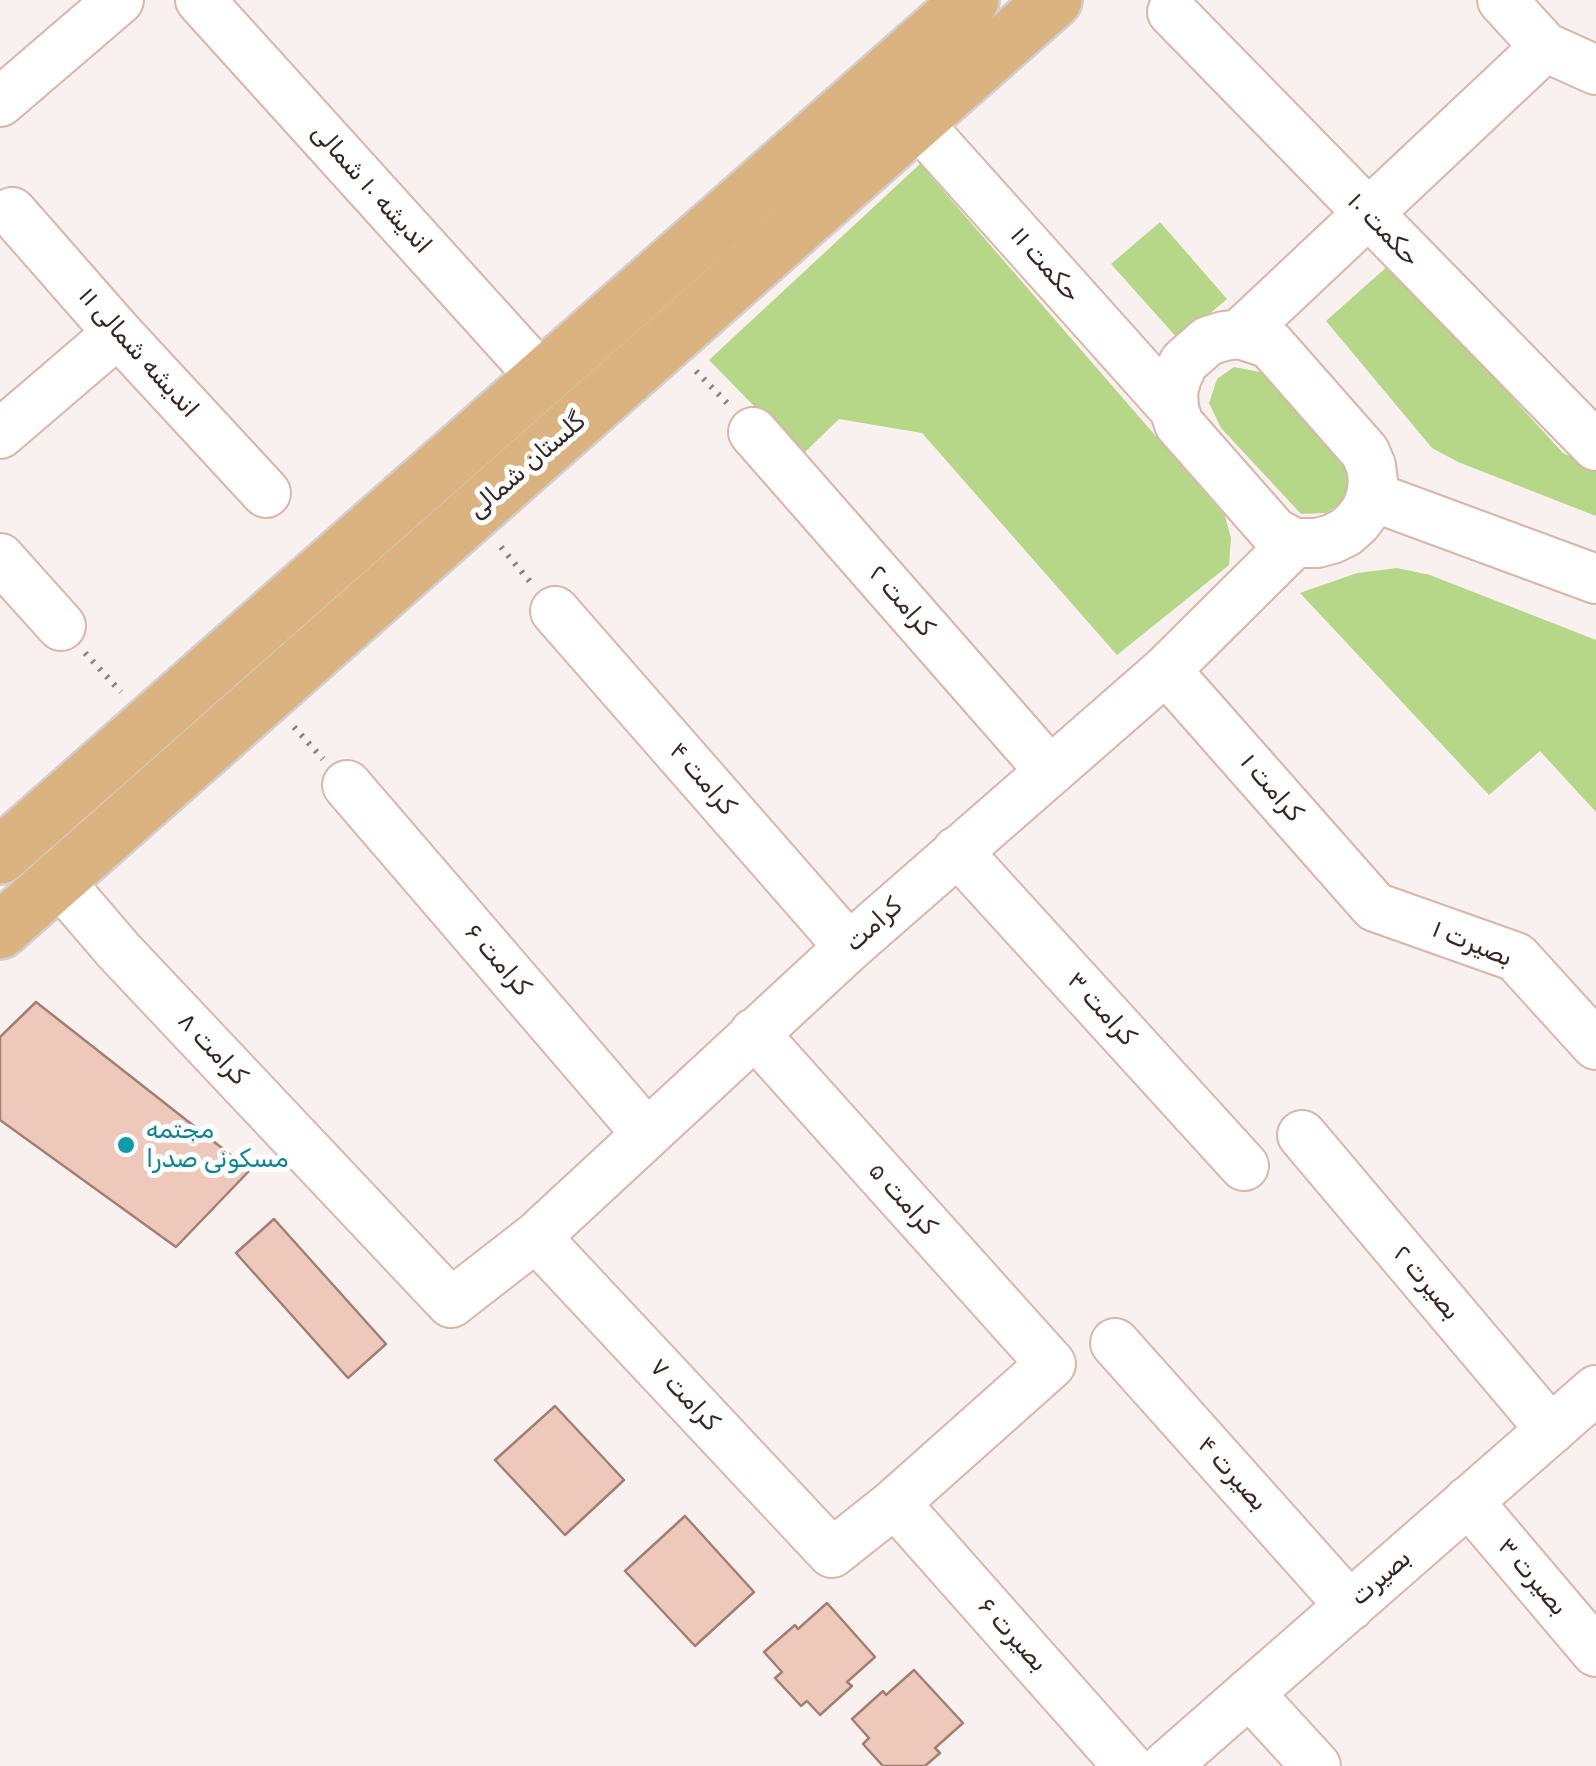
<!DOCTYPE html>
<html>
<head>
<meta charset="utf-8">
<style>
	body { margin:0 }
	canvas { display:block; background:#f9f1ef }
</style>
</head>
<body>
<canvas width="1596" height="1766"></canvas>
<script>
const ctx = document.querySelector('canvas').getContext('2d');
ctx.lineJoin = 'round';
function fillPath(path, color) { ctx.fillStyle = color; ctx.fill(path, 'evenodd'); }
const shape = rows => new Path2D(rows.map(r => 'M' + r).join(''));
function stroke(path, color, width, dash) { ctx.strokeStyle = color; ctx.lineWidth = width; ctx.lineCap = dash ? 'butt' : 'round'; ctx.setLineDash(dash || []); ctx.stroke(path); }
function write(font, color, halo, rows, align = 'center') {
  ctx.font = font + ' Rubik,Cairo,sans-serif'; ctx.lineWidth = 10; ctx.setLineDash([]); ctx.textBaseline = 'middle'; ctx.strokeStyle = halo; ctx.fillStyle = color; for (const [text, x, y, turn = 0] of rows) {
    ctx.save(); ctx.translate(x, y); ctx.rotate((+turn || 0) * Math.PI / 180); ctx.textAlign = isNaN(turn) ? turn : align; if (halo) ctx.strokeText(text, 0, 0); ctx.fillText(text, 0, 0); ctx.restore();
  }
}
fillPath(shape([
	[920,164,1225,516,1231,538,1229,565,1117,655,922,433,839,419,802,455,709,360],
	[1160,222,1227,299,1179,340,1111,264],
	[1390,264,1563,453,1596,468,1596,516,1458,462,1432,448,1326,321],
	[1234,367,1260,372,1352,462,1356,480,1346,500,1326,513,1301,514,1221,428,1209,403,1217,379],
	[1397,568,1430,575,1596,640,1596,812,1540,751,1489,795,1300,593,1357,573]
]), '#b5d787');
const building = shape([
	[36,1002,250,1170,176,1247,0,1120,0,1037,36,1002],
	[274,1219,386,1344,348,1378,236,1253,274,1219],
	[555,1406,624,1480,565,1535,495,1460,555,1406],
	[685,1516,754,1592,695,1646,625,1571,685,1516],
	[827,1603,875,1657,847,1682,852,1686,820,1715,807,1701,801,1706,775,1678,782,1672,764,1652,795,1625,798,1629,827,1603],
	[914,1670,963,1723,935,1748,940,1753,925,1766,883,1766,863,1744,869,1738,852,1719,883,1691,886,1695,914,1670]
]);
fillPath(building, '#eec8bb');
stroke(building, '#a27f73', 2.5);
const minor = shape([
	[200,0,542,378],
	[1502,0,1545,47,1596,70],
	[1172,12,1596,446],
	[0,102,119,0],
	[916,121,1174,409],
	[12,212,118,333,266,493],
	[1240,334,1270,344,1365,452,1371,466,1373,481,1371,496,1366,510,1357,522,1346,532,1332,539,1317,543,1294,543,1274,532,1179,424,1174,409,1173,392,1177,377,1184,362,1208,341,1224,336,1240,334],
	[1240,334,1545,47],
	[753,432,1050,771],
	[0,434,118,333],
	[1371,496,1596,579],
	[0,558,61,626],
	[555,611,849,947],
	[1166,670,1375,907,1516,957,1596,1045],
	[347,785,647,1134],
	[957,851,1244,1166],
	[58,880,119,951,451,1303,536,1237,849,947,1166,670,1294,543],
	[1302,1135,1551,1430],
	[536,1237,832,1553,895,1503,1051,1364,754,1033],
	[1115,1343,1350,1606],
	[1468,1501,1596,1652],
	[895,1503,1128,1766],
	[1249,1693,1316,1766],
	[1166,1766,1596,1390]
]);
const major = shape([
	[0,856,971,0],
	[0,931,1054,0]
]);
stroke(minor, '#dab5a8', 52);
stroke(major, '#d3cfce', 60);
stroke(shape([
	[696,371,729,405],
	[501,547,531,583],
	[85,653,121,692],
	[294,727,323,759]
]), '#8e827f', 6, [2.5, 8]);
stroke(minor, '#fff', 48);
stroke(major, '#dbb380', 55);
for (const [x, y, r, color] of [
	[126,1145,10,"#0f9aa8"]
]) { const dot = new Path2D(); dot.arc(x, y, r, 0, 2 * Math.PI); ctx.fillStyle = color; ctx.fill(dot); stroke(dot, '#fff', 4); }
write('25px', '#352722', '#fff', [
	["اندیشه ۱۰ شمالی",371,189,48],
	["حکمت ۱۰",1383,230,46],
	["حکمت ۱۱",1045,265,48],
	["اندیشه شمالی ۱۱",138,353,48],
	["گلستان شمالی",527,466,-41],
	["کرامت ۲",901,601,49],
	["کرامت ۴",702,779,49],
	["کرامت ۱",1271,788,49],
	["کرامت",874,925,-42],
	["بصیرت ۱",1472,944,22],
	["کرامت ۶",497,960,49],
	["کرامت ۳",1101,1009,48],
	["کرامت ۸",212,1049,47],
	["کرامت ۵",902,1199,48],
	["بصیرت ۲",1426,1283,50],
	["کرامت ۷",684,1395,47],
	["بصیرت ۴",1232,1474,48],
	["بصیرت ۳",1532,1577,50],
	["بصیرت",1381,1578,-41],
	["بصیرت ۶",1012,1635,48]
]);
write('25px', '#0d838f', '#fff', [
	["مجتمه",146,1131],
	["مسکونی صدرا",146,1160]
], 'left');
</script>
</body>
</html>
